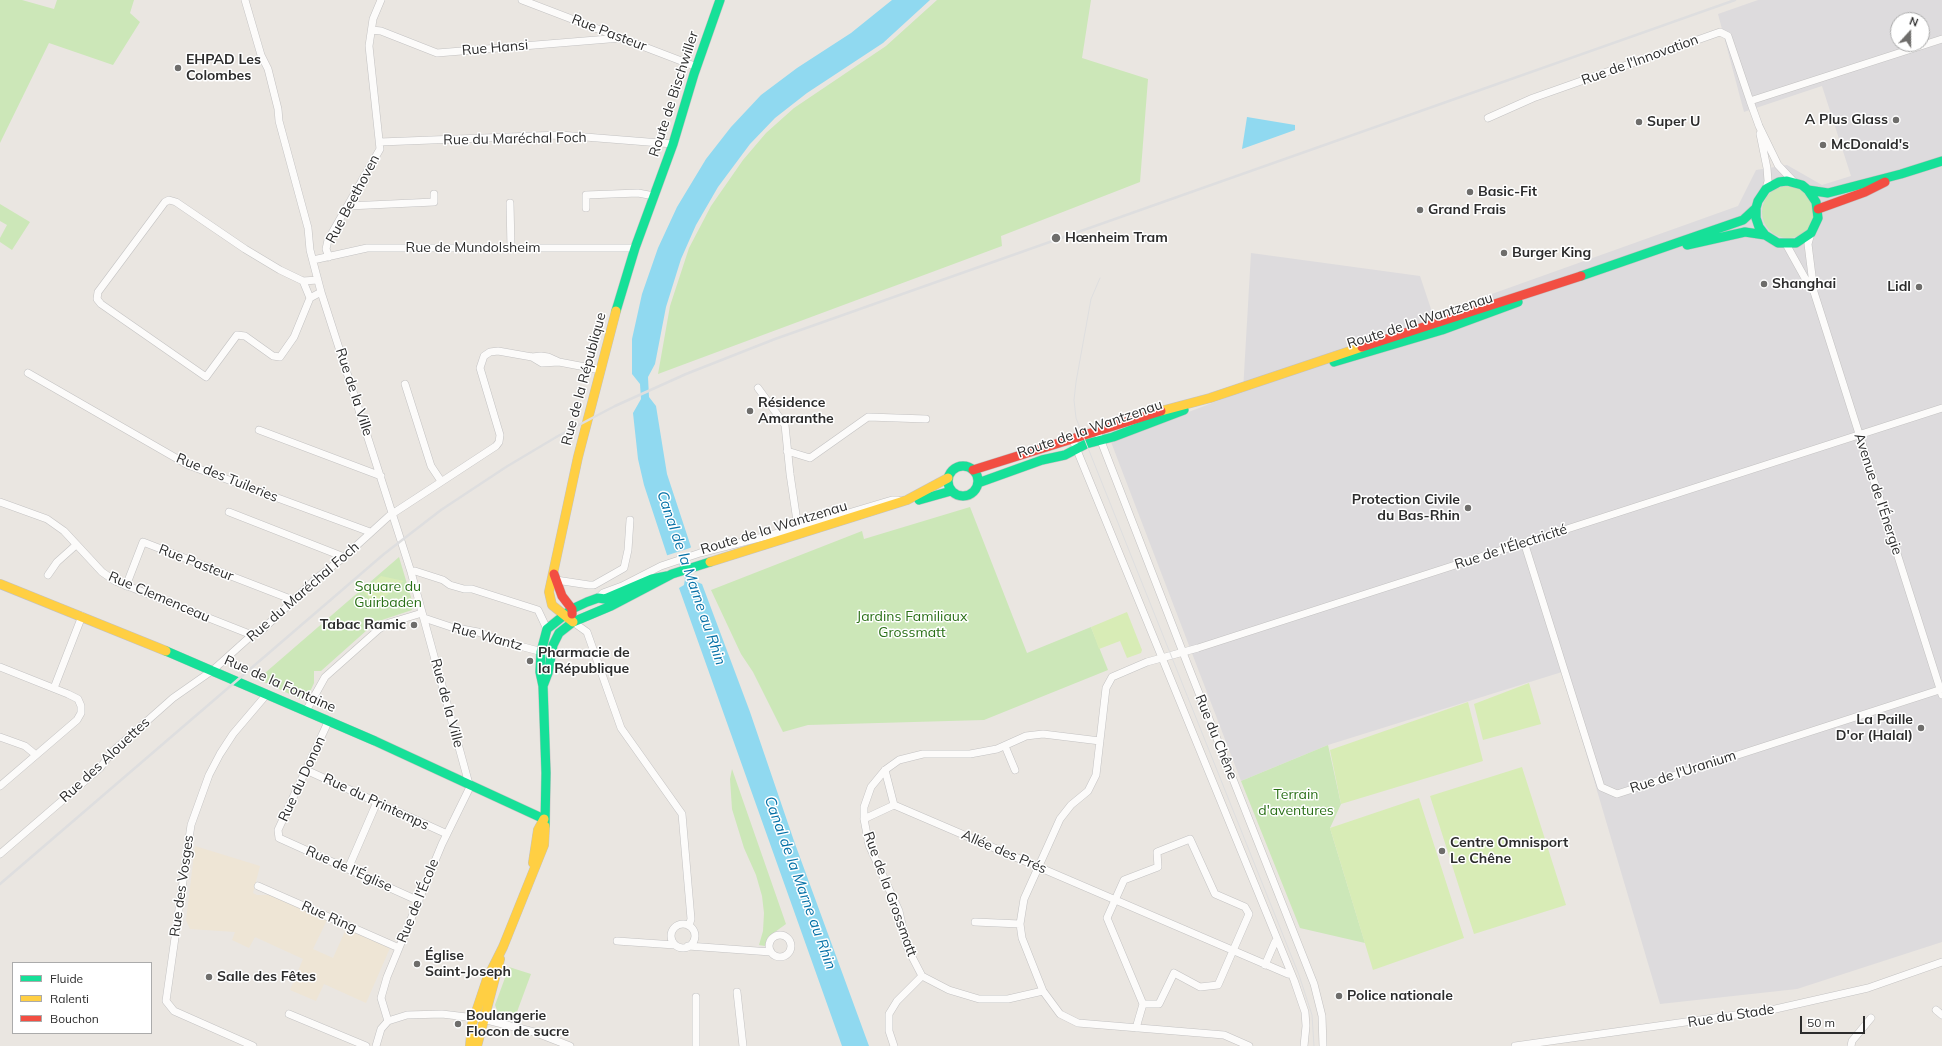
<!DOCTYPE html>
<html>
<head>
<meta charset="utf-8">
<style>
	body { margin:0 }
	#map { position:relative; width:1942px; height:1046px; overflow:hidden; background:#eae6e1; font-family:Mulish,sans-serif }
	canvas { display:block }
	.legend { position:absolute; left:12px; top:962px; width:140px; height:72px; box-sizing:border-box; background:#fff; border:1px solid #ababab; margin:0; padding:5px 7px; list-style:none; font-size:12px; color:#2c2c2c }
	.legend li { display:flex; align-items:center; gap:8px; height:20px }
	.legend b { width:20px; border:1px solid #ababab }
	.north { position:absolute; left:1890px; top:12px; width:40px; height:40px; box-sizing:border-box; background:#fff; border:1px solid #ababab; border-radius:50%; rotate:21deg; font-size:11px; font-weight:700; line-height:16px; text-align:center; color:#2c2c2c }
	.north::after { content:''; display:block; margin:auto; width:14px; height:18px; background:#6e6d6b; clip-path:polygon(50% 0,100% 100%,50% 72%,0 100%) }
	.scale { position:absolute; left:1800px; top:1016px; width:65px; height:18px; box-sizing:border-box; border:2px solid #2c2c2c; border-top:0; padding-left:5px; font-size:12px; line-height:14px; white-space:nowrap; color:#2c2c2c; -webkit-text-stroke:3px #fff; paint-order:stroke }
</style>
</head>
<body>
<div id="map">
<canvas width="1942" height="1046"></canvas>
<ul class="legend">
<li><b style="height:5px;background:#16e098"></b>Fluide</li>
<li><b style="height:5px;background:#ffcf43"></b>Ralenti</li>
<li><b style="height:5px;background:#f24e42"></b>Bouchon</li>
</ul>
<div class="north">N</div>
<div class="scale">50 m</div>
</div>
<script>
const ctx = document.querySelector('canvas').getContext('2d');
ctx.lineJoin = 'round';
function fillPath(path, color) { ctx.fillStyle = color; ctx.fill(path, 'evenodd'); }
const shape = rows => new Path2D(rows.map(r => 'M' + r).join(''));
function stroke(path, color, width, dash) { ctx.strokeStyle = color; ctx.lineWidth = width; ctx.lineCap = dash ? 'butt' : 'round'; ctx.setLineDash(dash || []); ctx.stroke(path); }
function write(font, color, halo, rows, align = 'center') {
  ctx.font = font + ' Mulish,sans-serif'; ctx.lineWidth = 3; ctx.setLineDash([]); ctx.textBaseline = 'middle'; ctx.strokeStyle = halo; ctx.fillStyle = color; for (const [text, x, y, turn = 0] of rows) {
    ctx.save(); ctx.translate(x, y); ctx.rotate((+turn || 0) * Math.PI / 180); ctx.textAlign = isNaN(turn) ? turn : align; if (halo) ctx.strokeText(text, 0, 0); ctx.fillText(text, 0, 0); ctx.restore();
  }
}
fillPath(shape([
	[1758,0,1942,0,1942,942,1797,989,1660,1004,1562,672,1328,745,1241,781,1111,442,1243,391,1251,253,1420,276,1433,315,1738,206,1756,170,1787,165,1822,185,1851,176,1822,86,1744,112,1718,14],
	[1898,20,1922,20,1922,44,1898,44]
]), '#dddbdd');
fillPath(shape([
	[195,846,260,866,253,893,257,895,269,895,327,920,313,949,333,958,346,929,390,948,366,1003,324,984,316,1001,290,990,303,959,255,937,249,948,232,940,235,932,190,929,186,920]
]), '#eee5d5');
fillPath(shape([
	[0,0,22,0,54,9,57,0,134,0,130,13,140,22,113,65,49,43,0,143],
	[937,0,1091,0,1082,58,1148,79,1140,182,1001,236,1002,246,658,374,670,306,689,248,711,206,743,160,766,133,794,108,886,46],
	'1762 212a26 26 0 1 1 52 0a26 26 0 1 1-52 0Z',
	[0,204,30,222,12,250,0,242,0,238,7,225,0,221],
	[970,507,1027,653,1091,627,1108,670,984,720,808,725,783,732,753,672,741,654,711,590,862,531,864,539],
	[399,557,413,604,412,610,376,622,321,671,314,671,314,683,309,694,300,699,258,679],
	[1328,745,1341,804,1330,828,1365,943,1300,928,1241,781],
	[732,769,786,924,768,937,765,946,759,945,763,931,764,913,762,896,756,875,744,848,732,809,730,779],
	[509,967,531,974,514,1020,498,1013,495,1005]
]), '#cce7b8');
fillPath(shape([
	[381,576,404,581,375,605,363,591],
	[1127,612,1142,650,1141,653,1127,658,1120,641,1099,649,1091,627],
	[1529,683,1541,724,1483,740,1474,704],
	[1468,702,1483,761,1341,804,1330,750],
	[1522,767,1566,905,1474,934,1430,796],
	[1419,798,1464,938,1373,970,1330,828]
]), '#d8ecb6');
fillPath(shape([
	[892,0,930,0,883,43,807,93,775,118,750,144,718,187,696,225,681,259,666,307,655,364,648,377,649,397,656,406,667,474,691,547,686,557,687,563,693,578,697,582,702,584,750,712,794,841,869,1046,842,1046,679,588,684,585,685,579,678,561,668,558,644,485,638,459,633,413,641,399,640,384,632,374,632,339,642,294,658,248,677,207,706,159,731,127,761,95,797,68,851,33],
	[1247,117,1295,125,1295,130,1242,149]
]), '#90d9f0');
fillPath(shape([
	[693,547,688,558,672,560,666,558,665,556]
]), '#eae6e1');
const street = shape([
	[245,0,261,55,268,69,278,109,279,121,308,228,310,250,321,292,411,572,469,784],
	[522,0,697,67],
	[372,30,381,31,437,53,621,38],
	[1488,118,1533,98,1720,32,1728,36,1750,101],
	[1760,134,1767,168,1768,181,1766,189],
	[380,142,560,135,673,144],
	[1794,182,1778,165,1759,126,1750,101,1942,39],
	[510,203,511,248],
	[348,206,434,202,434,194],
	[586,208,586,195,638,193,654,196],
	[1811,233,1808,244,1814,292,1942,695],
	[1786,244,1811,289],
	[329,257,326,249,328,240,380,149,369,46,373,19,381,0],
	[313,260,367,248,635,248],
	[318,280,303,281,280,270,245,249,176,202,169,200,165,202,98,292,97,299,101,304,206,377,237,335,245,336,273,356,280,357,294,337,310,298,321,292],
	[303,281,310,298],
	[532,357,542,363,559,362],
	[28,373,188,465,370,532],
	[405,384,431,466,441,481],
	[758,388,785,425,790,474,798,528],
	[259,430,381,476],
	[1099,436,1189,668,1314,984,1322,1016,1323,1046],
	[1072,438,1294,980,1305,1012,1306,1026,1304,1046],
	[787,451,810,458,868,417,926,419],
	[0,502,47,519,64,531,102,572,115,581,252,635],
	[229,512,344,557],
	[1524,542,1601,787,1617,794,1942,689],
	[411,572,415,571,443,580,450,585,464,589,472,589,538,610,547,629],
	[48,575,57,562,76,545],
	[556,580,589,585,594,585,624,568,628,550,630,520],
	[126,586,143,542,293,600],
	[598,598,603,593,622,586,661,566,700,553,798,528,892,500,898,500],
	[424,618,451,627,478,632,501,641,550,654],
	[573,622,587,632,621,728,682,814,691,919,689,926],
	[0,667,68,694,78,699,81,706,81,713,77,720,0,786],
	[54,688,82,616],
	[306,711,325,677,379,629,389,623,422,613],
	[329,720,278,830,279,838,419,901],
	[0,737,25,746,36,755],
	[1005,746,1015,770],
	[306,770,447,834],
	[885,770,894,805,1288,974],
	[864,819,894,805],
	[0,854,100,768,112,752,173,698,213,670,252,635,261,631,317,578,344,557,389,516,496,446,499,442,500,435,480,368,484,356,490,352,498,351,532,357,541,356,548,357,559,362,601,370],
	[348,869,377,802],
	[258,886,399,948],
	[975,922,1020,924],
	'671 936a12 12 0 1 1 24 0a12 12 0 1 1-24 0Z',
	'769 946a11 11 0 1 1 22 0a11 11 0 1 1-22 0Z',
	[617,941,675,945],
	[688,946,771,952],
	[1265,965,1275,942],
	[1043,991,1008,999,979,999,949,990,922,976,907,947,899,911,869,845,864,819,864,807,871,787,885,770,899,760,923,754,970,754,997,749,1026,736,1043,734,1100,741],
	[737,992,743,1046],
	[1936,1010,1942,1015],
	[289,1014,366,1046],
	[388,1021,381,998,387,977,442,844,471,785],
	[1136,1028,1143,1004,1107,918,1124,880,1158,867,1157,852,1190,839,1215,894,1245,907,1249,914,1218,985,1200,987,1174,973,1159,1004,1143,1004],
	[253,1046,174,1011,166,1001,191,825,209,775,220,754,233,734,267,694],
	[376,1046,381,1029,388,1021,407,1015,442,1014,483,1019,534,1032,570,1046],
	[696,1046,696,997],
	[894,1046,889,1031,889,1014,897,1001,922,976],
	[1249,1046,1224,1035,1078,1023,1060,1014,1043,991,1022,938,1020,924,1024,899,1060,819,1071,805,1088,791,1096,775,1106,688,1112,677,1147,662,1198,648,1942,408],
	[1515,1046,1771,1010,1868,988,1942,962],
	[1851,1046,1852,1041,1871,1018]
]);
const fast = shape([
	[1808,190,1828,193,1901,174,1942,161],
	[1687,245,1745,232,1765,235,1778,243,1796,243,1811,233,1818,218,1816,202,1808,190,1802,185,1787,181,1779,182,1766,189,1758,201,1756,208,1756,218,1759,227,1765,235],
	[1581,276,1743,220,1756,208],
	[616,311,635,248,673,144,694,74,720,0],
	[1334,362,1442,330,1518,302],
	'948 481a15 15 0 1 1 30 0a15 15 0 1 1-30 0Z',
	[978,483,1042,460,1065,455,1086,444,1113,437,1184,410],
	[919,500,951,491],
	[166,651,375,741,544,819],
	[543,686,548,673,553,645,559,633,573,622,611,606,672,574,710,562],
	[545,826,546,773,543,686,540,672,541,652,547,629,572,609,587,602,598,598,605,599,652,579,667,576]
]);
const slow = shape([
	[1161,411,1210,398,1362,347],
	[710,562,907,500,948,478],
	[0,584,166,651],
	[573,622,552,605,549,592,578,457,616,311],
	[533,863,538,830,544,819],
	[470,1046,472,1024,487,979,503,947,544,845,545,826],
	[477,1046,500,959]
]);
const jam = shape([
	[1818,209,1865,192,1885,182],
	[1362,347,1581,276],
	[973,470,1161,411],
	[554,574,562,596,572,609,572,614]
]);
stroke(street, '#c3c2c2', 8);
stroke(fast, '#c3c2c2', 10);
stroke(slow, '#c3c2c2', 10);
stroke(jam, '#c3c2c2', 10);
stroke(street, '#fcfbfa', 7);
stroke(fast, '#16e098', 9);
stroke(slow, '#ffcf43', 9);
stroke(jam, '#f24e42', 9);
stroke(shape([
	[1100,278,1091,299,1076,382,1074,400,1076,418,1299,975,1312,1015,1314,1046]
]), '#dededf', 1);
stroke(shape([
	[0,884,384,554,441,510,506,467,558,436,615,406,686,374,775,339,1735,0]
]), '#dededf', 2.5);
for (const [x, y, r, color] of [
	[178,68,4,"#6e6d6b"],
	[1896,120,4,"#6e6d6b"],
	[1639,122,4,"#6e6d6b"],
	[1823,145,4,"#6e6d6b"],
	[1470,192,4,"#6e6d6b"],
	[1420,210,4,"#6e6d6b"],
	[1056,238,5,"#6e6d6b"],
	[1504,253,4,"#6e6d6b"],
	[1764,284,4,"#6e6d6b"],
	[1919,287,4,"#6e6d6b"],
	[750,411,4,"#6e6d6b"],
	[1468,508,4,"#6e6d6b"],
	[414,625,4,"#6e6d6b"],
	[530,661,4,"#6e6d6b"],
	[1921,728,4,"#6e6d6b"],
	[1442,851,4,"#6e6d6b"],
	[417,964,4,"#6e6d6b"],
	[209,977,4,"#6e6d6b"],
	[1339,996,4,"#6e6d6b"],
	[458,1024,4,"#6e6d6b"]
]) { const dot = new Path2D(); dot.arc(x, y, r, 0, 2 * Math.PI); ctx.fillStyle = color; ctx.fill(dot); stroke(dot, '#fff', 1.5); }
write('14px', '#2c2c2c', '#fff', [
	["Rue Pasteur",609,33,21],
	["Rue Hansi",495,48,-5],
	["Rue de l'Innovation",1640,60,-20],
	["Route de Bischwiller",674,94,-72],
	["Rue du Maréchal Foch",515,139,-1],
	["Rue Beethoven",353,199,-62],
	["Rue de Mundolsheim",473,248],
	["Route de la Wantzenau",1420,321,-18],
	["Rue de la République",584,379,-75],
	["Rue de la Ville",354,392,72],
	["Route de la Wantzenau",1090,429,-19],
	["Rue des Tuileries",227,478,22],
	["Avenue de l'Énergie",1878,494,72],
	["Route de la Wantzenau",774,528,-17],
	["Rue de l'Électricité",1511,547,-18],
	["Rue Pasteur",196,563,21],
	["Rue du Maréchal Foch",303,592,-41],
	["Rue Clemenceau",159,597,23],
	["Rue Wantz",487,637,15],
	["Rue de la Fontaine",280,684,24],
	["Rue de la Ville",447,703,75],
	["Rue du Chêne",1216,737,68],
	["Rue des Alouettes",105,760,-43],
	["Rue de l'Uranium",1683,772,-18],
	["Rue du Donon",302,779,-65],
	["Rue du Printemps",376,802,25],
	["Allée des Prés",1004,852,23],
	["Rue de l'Église",349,869,24],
	["Rue des Vosges",182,886,-82],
	["Rue de la Grossmatt",890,894,70],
	["Rue de l'École",418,901,-68],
	["Rue Ring",329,917,24],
	["Rue du Stade",1731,1016,-9]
]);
write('bold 14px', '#2c2c2c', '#fff', [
	["EHPAD Les",186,60],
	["Colombes",186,76],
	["A Plus Glass",1888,120,"right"],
	["Super U",1647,122],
	["McDonald's",1831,145],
	["Basic-Fit",1478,192],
	["Grand Frais",1428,210],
	["Hœnheim Tram",1065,238],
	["Burger King",1512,253],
	["Shanghai",1772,284],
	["Lidl",1911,287,"right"],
	["Résidence",758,403],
	["Amaranthe",758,419],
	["Protection Civile",1460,500,"right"],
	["du Bas-Rhin",1460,516,"right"],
	["Tabac Ramic",406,625,"right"],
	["Pharmacie de",538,653],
	["la République",538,669],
	["La Paille",1913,720,"right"],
	["D'or (Halal)",1913,736,"right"],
	["Centre Omnisport",1450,843],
	["Le Chêne",1450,859],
	["Église",425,956],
	["Saint-Joseph",425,972],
	["Salle des Fêtes",217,977],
	["Police nationale",1347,996],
	["Boulangerie",466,1016],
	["Flocon de sucre",466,1032]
], 'left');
write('14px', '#296f16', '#fff', [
	["Square du",388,587],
	["Guirbaden",388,603],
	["Jardins Familiaux",912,617],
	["Grossmatt",912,633],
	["Terrain",1296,795],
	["d'aventures",1296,811]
]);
write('italic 15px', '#0571a7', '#fff', [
	["Canal de la Marne au Rhin",691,578,71],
	["Canal de la Marne au Rhin",800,883,70]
]);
</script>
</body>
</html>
